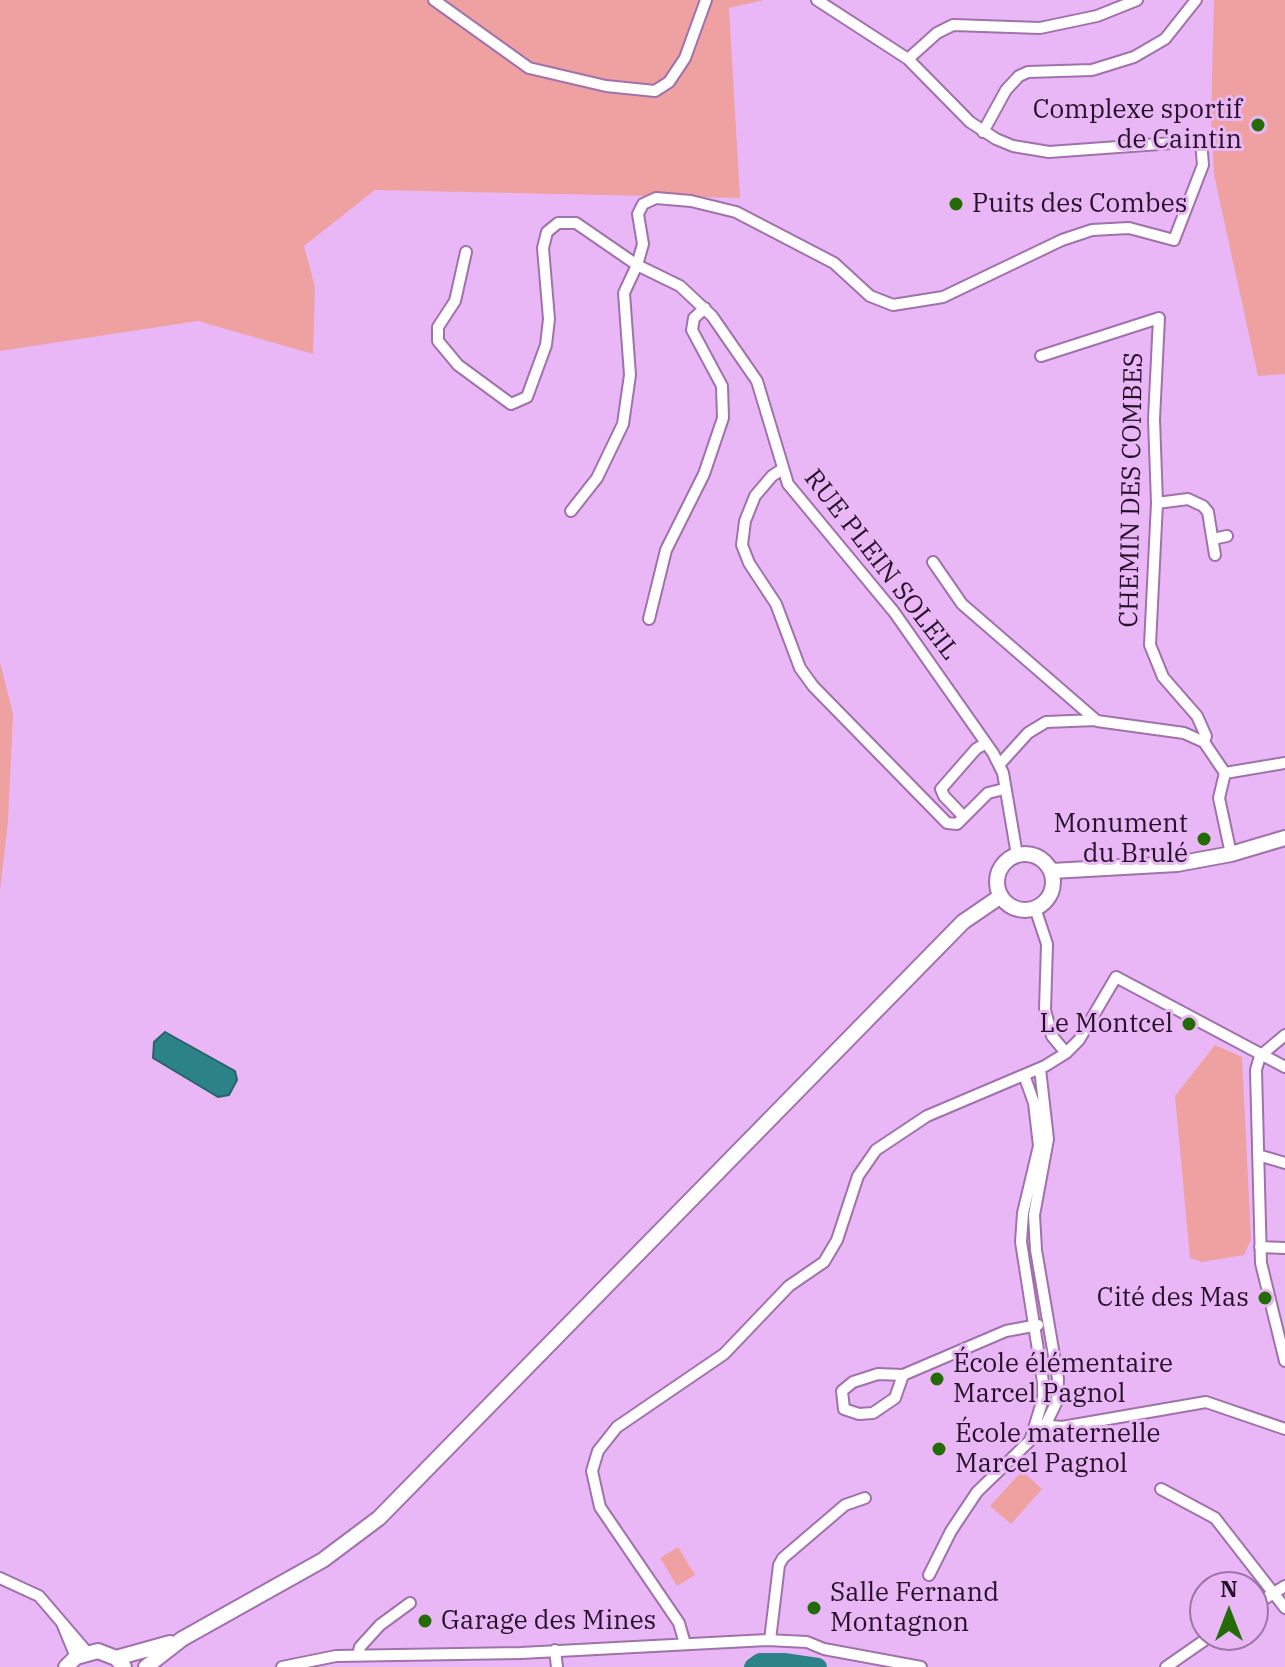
<!DOCTYPE html>
<html>
<head>
<meta charset="utf-8">
<style>
	body { margin:0 }
	#map { position:relative; width:1285px; height:1667px; overflow:hidden; background:#eab7f6; font-family:"IBM Plex Serif",serif }
	canvas { display:block }
	.north { position:absolute; left:1189px; top:1571px; width:80px; height:80px; box-sizing:border-box; background:#eab7f6; border:2px solid #9b75a4; border-radius:50%; rotate:0deg; font-size:22px; font-weight:700; line-height:32px; text-align:center; color:#251229 }
	.north::after { content:''; display:block; margin:auto; width:28px; height:36px; background:#226b06; clip-path:polygon(50% 0,100% 100%,50% 72%,0 100%) }
</style>
</head>
<body>
<div id="map">
<canvas width="1285" height="1667"></canvas>
<div class="north">N</div>
</div>
<script>
const ctx = document.querySelector('canvas').getContext('2d');
ctx.lineJoin = 'round';
function fillPath(path, color) { ctx.fillStyle = color; ctx.fill(path, 'evenodd'); }
const shape = rows => new Path2D(rows.map(r => 'M' + r).join(''));
function stroke(path, color, width, dash) { ctx.strokeStyle = color; ctx.lineWidth = width; ctx.lineCap = dash ? 'butt' : 'round'; ctx.setLineDash(dash || []); ctx.stroke(path); }
function write(font, color, halo, rows, align = 'center') {
  ctx.font = font + ' "IBM Plex Serif",serif'; ctx.lineWidth = 6; ctx.setLineDash([]); ctx.textBaseline = 'middle'; ctx.strokeStyle = halo; ctx.fillStyle = color; for (const [text, x, y, turn = 0] of rows) {
    ctx.save(); ctx.translate(x, y); ctx.rotate((+turn || 0) * Math.PI / 180); ctx.textAlign = isNaN(turn) ? turn : align; if (halo) ctx.strokeText(text, 0, 0); ctx.fillText(text, 0, 0); ctx.restore();
  }
}
fillPath(shape([
	[0,0,764,0,729,8,740,198,375,190,304,246,315,287,313,354,198,321,0,351],
	[1214,0,1285,0,1285,374,1258,376,1214,175,1211,117],
	[0,662,13,714,8,822,0,891],
	[1215,1045,1242,1057,1251,1240,1244,1255,1202,1262,1190,1258,1175,1096],
	[1022,1471,1042,1489,1011,1524,990,1506],
	[678,1547,695,1575,677,1586,660,1558]
]), '#efa1a1');
const water = shape([
	[165,1032,235,1071,237,1080,229,1095,218,1097,153,1058,154,1042,165,1032]
]);
fillPath(water, '#2c8387');
stroke(water, '#2a616b', 2);
stroke(shape([
	[753,1667,760,1662,784,1662,818,1667]
]), '#2c8387', 18);
const minor = shape([
	[434,0,529,68,606,86,655,91,669,82,685,58,706,0],
	[817,0,908,59],
	[983,132,1006,90,1019,76,1028,72,1092,70,1134,57,1165,39,1196,0],
	[466,252,455,301,438,327,438,341,458,365,511,404,527,397,546,345,549,319,543,248,547,232,558,223,576,223,637,265,624,293,630,375,623,424,597,478,571,511],
	[1041,356,1159,318,1154,419,1157,503,1150,645,1163,677,1197,716,1206,736,1204,742],
	[781,470,772,476,755,496,745,521,742,545,749,563,776,604,800,668,813,686,947,823,957,824,988,793,1004,789],
	[1157,503,1188,499,1203,506,1208,512,1215,555],
	[1213,539,1227,536],
	[933,562,962,604,1097,721,1184,733,1204,742,1225,773,1219,798,1231,854],
	[649,619,666,550,704,474,723,418,722,386,692,330,694,318,705,308],
	[999,765,1028,733,1046,722,1096,720],
	[1225,773,1285,763],
	[964,817,944,796,941,789,976,749,986,743],
	[1017,855,1003,773,993,753,894,612,788,484,757,381,712,316,680,286,637,265,643,244,638,214,643,204,656,198,691,201,736,212,834,263,870,296,893,305,943,297,1062,240,1092,230,1129,228,1174,240,1203,165,1201,141,1049,152,1013,146,996,139,970,122,908,59,937,33,953,25,1040,28,1097,16,1137,0],
	[1035,908,1047,944,1045,1010,1052,1036,1066,1053],
	[1285,1035,1260,1056,1256,1070,1261,1263,1285,1361],
	[1024,1075,1034,1103,1039,1146,1023,1213,1021,1242,1043,1382,1043,1399,1031,1438],
	[1258,1155,1285,1163],
	[1260,1247,1285,1248],
	[903,1375,895,1398,873,1413,859,1414,844,1409,842,1391,853,1382,878,1374,903,1375,1006,1331,1038,1325],
	[1042,1425,1062,1427,1206,1402,1285,1429],
	[1161,1489,1215,1518,1285,1608],
	[929,1575,951,1531,977,1492,1045,1426,1057,1401,1058,1379,1036,1250,1034,1215,1048,1139,1040,1069],
	[0,1578,39,1596,87,1652],
	[1253,1606,1285,1586],
	[62,1623,76,1657],
	[770,1640,779,1565,783,1558,845,1505,865,1498],
	[685,1644,679,1623,600,1507,592,1471,598,1451,617,1427,724,1354,789,1286,824,1262,837,1240,858,1176,876,1150,927,1116,1045,1066,1066,1053,1079,1040,1116,977,1285,1067],
	[555,1650,557,1667],
	[358,1655,360,1647,380,1625,410,1603],
	[282,1667,336,1656,521,1653,767,1640,807,1642,824,1649,921,1667],
	[1166,1667,1212,1635]
]);
const secondary = shape([
	'997 882a28 28 0 1 1 56 0a28 28 0 1 1-56 0Z',
	[1052,871,1177,864,1231,854,1285,838],
	[116,1658,170,1643],
	[66,1667,76,1657,98,1651,116,1658,124,1667],
	[146,1667,182,1639,323,1560,379,1518,963,922,1001,896]
]);
stroke(minor, '#a171ac', 14);
stroke(secondary, '#a171ac', 18);
stroke(minor, '#fff', 10);
stroke(secondary, '#fff', 14);
for (const [x, y, r, color] of [
	[1258,125,8,"#226b06"],
	[956,204,8,"#226b06"],
	[1204,839,8,"#226b06"],
	[1189,1024,8,"#226b06"],
	[1265,1298,8,"#226b06"],
	[937,1379,8,"#226b06"],
	[939,1449,8,"#226b06"],
	[814,1608,8,"#226b06"],
	[425,1621,8,"#226b06"]
]) { const dot = new Path2D(); dot.arc(x, y, r, 0, 2 * Math.PI); ctx.fillStyle = color; ctx.fill(dot); stroke(dot, '#eab7f6', 3); }
write('26px', '#251229', '#eab7f6', [
	["Complexe sportif",1242,110,"right"],
	["de Caintin",1242,140,"right"],
	["Puits des Combes",972,204],
	["Monument",1188,824,"right"],
	["du Brulé",1188,854,"right"],
	["Le Montcel",1173,1024,"right"],
	["Cité des Mas",1249,1298,"right"],
	["École élémentaire",953,1364],
	["Marcel Pagnol",953,1394],
	["École maternelle",955,1434],
	["Marcel Pagnol",955,1464],
	["Salle Fernand",830,1593],
	["Montagnon",830,1623],
	["Garage des Mines",441,1621]
], 'left');
write('26px', '#251229', '#eab7f6', [
	["CHEMIN DES COMBES",1132,490,-89],
	["RUE PLEIN SOLEIL",881,565,52]
]);
</script>
</body>
</html>
